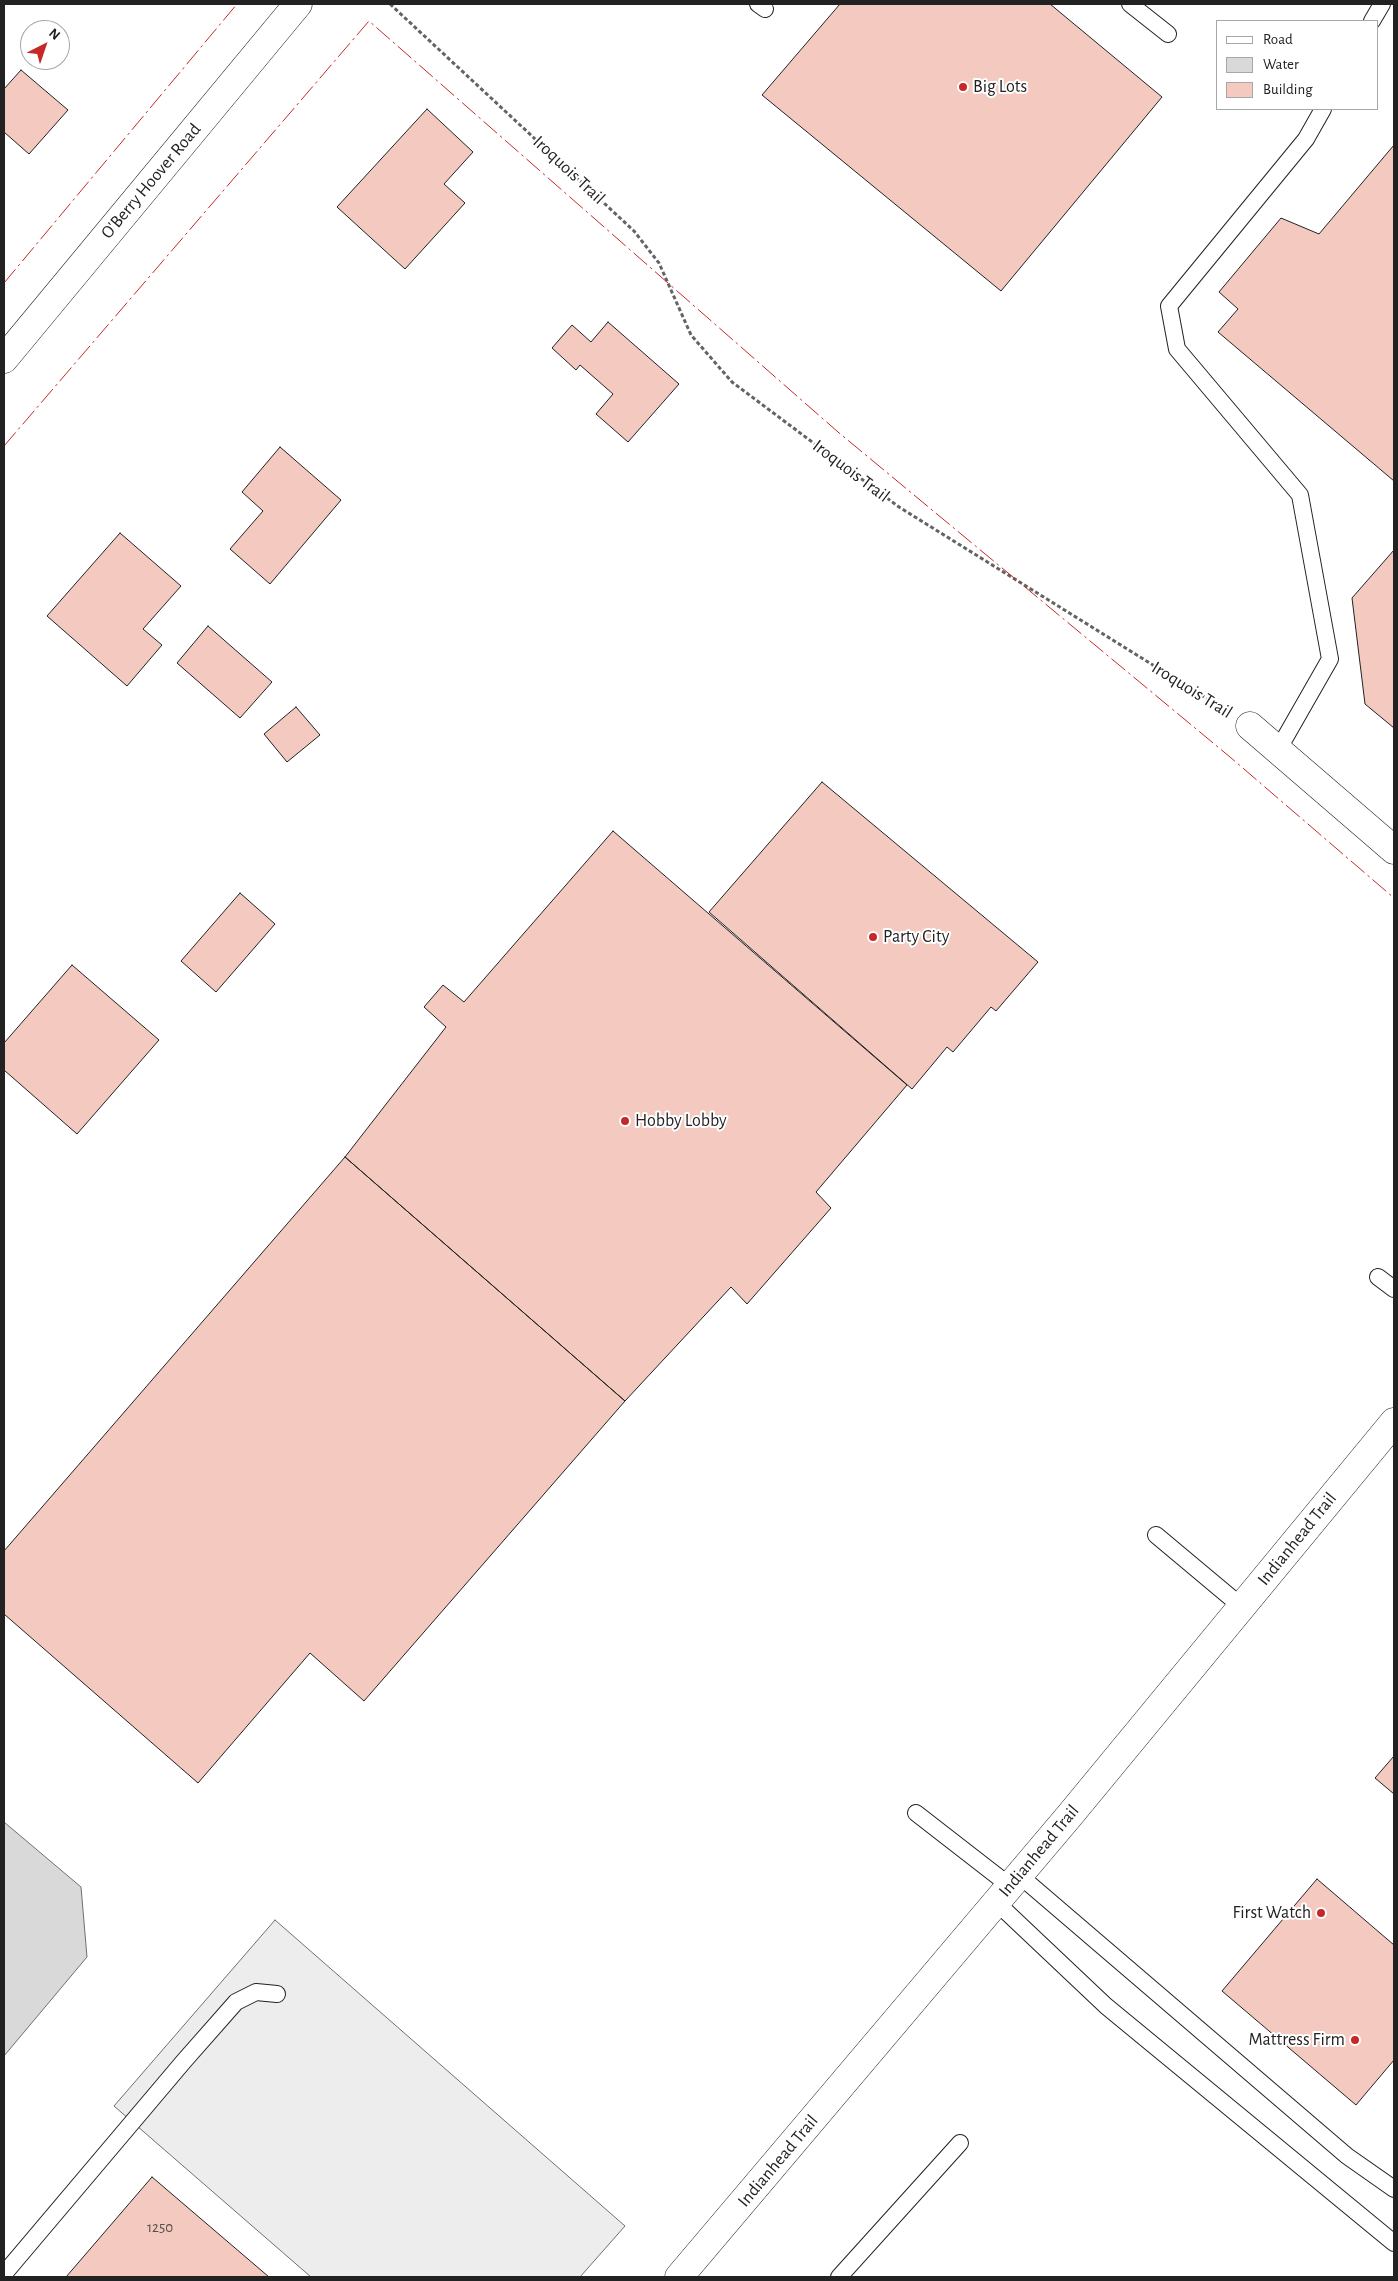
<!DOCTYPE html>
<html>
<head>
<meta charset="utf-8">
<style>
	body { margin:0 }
	#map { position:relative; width:1398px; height:2281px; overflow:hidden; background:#fff; font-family:"Alegreya Sans",sans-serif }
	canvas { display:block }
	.frame { position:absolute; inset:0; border:5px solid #222; pointer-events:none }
	.legend { position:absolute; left:1216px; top:20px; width:162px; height:90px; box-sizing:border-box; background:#fff; border:1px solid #a7a7a7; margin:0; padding:6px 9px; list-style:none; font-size:15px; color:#222 }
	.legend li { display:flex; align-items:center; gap:10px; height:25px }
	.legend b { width:25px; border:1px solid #a7a7a7 }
	.north { position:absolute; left:20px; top:20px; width:50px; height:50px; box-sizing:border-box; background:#fff; border:1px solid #a7a7a7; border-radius:50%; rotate:41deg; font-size:14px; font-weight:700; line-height:20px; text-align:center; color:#222 }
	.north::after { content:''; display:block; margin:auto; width:18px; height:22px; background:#c62828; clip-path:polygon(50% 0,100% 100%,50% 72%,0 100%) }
</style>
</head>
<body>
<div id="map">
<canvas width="1398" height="2281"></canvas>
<div class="frame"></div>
<ul class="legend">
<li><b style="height:6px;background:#fff"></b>Road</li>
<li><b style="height:14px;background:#d9d9d9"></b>Water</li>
<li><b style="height:14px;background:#f3c9c0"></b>Building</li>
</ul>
<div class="north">N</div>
</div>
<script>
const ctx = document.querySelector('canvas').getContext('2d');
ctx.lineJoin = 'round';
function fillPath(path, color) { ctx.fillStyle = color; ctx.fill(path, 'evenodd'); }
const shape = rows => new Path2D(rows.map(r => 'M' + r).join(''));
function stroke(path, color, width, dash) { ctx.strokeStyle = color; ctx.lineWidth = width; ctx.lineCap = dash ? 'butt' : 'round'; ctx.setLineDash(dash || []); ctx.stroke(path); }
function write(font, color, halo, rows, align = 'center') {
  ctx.font = font + ' "Alegreya Sans",sans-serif'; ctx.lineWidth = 4; ctx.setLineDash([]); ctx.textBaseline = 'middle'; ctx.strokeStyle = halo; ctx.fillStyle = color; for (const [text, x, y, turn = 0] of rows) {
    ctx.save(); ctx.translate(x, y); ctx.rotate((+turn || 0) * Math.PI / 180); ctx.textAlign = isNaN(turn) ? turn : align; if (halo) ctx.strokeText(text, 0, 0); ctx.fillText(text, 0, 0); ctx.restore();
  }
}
const parking = shape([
	[275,1920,625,2226,580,2277,311,2277,114,2106,275,1920]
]);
fillPath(parking, '#ededed');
stroke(parking, '#6f6f6f', 1);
const water = shape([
	[4,1822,81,1887,87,1957,4,2056,4,1822]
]);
fillPath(water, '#d9d9d9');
stroke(water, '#6f6f6f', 1);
const building = shape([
	[840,4,1050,4,1162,97,1001,291,762,95,840,4],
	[21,70,68,110,29,154,4,132,4,89,21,70],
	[427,109,473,152,444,184,465,203,405,269,337,207,427,109],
	[1394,145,1394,481,1218,332,1238,309,1219,292,1281,218,1319,234,1394,145],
	[608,322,679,384,628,442,596,414,613,394,580,365,576,370,552,348,572,325,591,342,608,322],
	[280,447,341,500,270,584,230,549,263,511,242,492,280,447],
	[120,533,181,586,143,629,162,645,127,686,47,616,120,533],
	[1394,550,1394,728,1365,704,1352,598,1394,550],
	[208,626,272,682,240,718,177,663,208,626],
	[296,707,320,735,287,762,264,734,296,707],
	[822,782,1038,962,996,1011,991,1007,953,1052,947,1047,912,1089,709,912,822,782],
	[613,831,907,1085,816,1192,831,1208,747,1304,731,1287,625,1401,345,1157,446,1027,424,1007,443,985,464,1002,613,831],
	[240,893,275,924,216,992,181,961,240,893],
	[72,965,159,1040,77,1134,4,1070,4,1043,72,965],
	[345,1157,625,1401,364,1701,310,1653,198,1783,4,1614,4,1551,345,1157],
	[1394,1756,1394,1794,1375,1778,1394,1756],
	[1317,1879,1394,1945,1394,2060,1356,2105,1222,1991,1317,1879],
	[152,2177,269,2277,66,2277,152,2177]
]);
fillPath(building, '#f3c9c0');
stroke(building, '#222', 1);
const service = shape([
	[758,4,765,9],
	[1130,4,1168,34],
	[1372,21,1382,4],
	[1278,750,1330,659,1300,495,1177,349,1169,306,1306,139,1323,109],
	[1378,1277,1394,1289],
	[1156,1535,1242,1607],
	[916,1813,1010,1886],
	[1019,1875,1347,2156,1394,2189],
	[996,1902,1106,2006,1394,2243],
	[4,2274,184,2061,236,2002,256,1992,277,1994],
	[839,2277,960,2143]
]);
const minor = shape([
	[4,359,298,4],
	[1250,726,1394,850],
	[679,2277,1070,1815,1394,1422]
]);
stroke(service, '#222', 18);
stroke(minor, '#222', 29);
stroke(shape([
	[390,4,634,231,659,263,691,335,732,382,899,507,1222,708]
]), '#646464', 3, [4, 2.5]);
stroke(service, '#fff', 16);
stroke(minor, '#fff', 28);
stroke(shape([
	[4,283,237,4],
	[4,446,369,21,838,432,1230,757,1394,898]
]), '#c62828', 1, [18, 4, 2.5, 4]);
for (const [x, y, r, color] of [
	[963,87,5,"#c62828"],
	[873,937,5,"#c62828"],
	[625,1121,5,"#c62828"],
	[1321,1913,5,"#c62828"],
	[1355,2040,5,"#c62828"]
]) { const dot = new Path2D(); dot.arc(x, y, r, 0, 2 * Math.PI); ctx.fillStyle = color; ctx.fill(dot); stroke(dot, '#fff', 2); }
write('15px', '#564c4a', null, [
	["1250",160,2227]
]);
write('18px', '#222', '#fff', [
	["Big Lots",973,87],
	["Party City",883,937],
	["Hobby Lobby",635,1121],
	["First Watch",1311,1913,"right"],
	["Mattress Firm",1345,2040,"right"]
], 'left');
write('18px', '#222', '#fff', [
	["Iroquois Trail",569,170,43],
	["O'Berry Hoover Road",151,181,-50],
	["Iroquois Trail",851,471,37],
	["Iroquois Trail",1192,690,32],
	["Indianhead Trail",1297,1539,-51],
	["Indianhead Trail",1039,1851,-50],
	["Indianhead Trail",778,2161,-50]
]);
</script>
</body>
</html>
